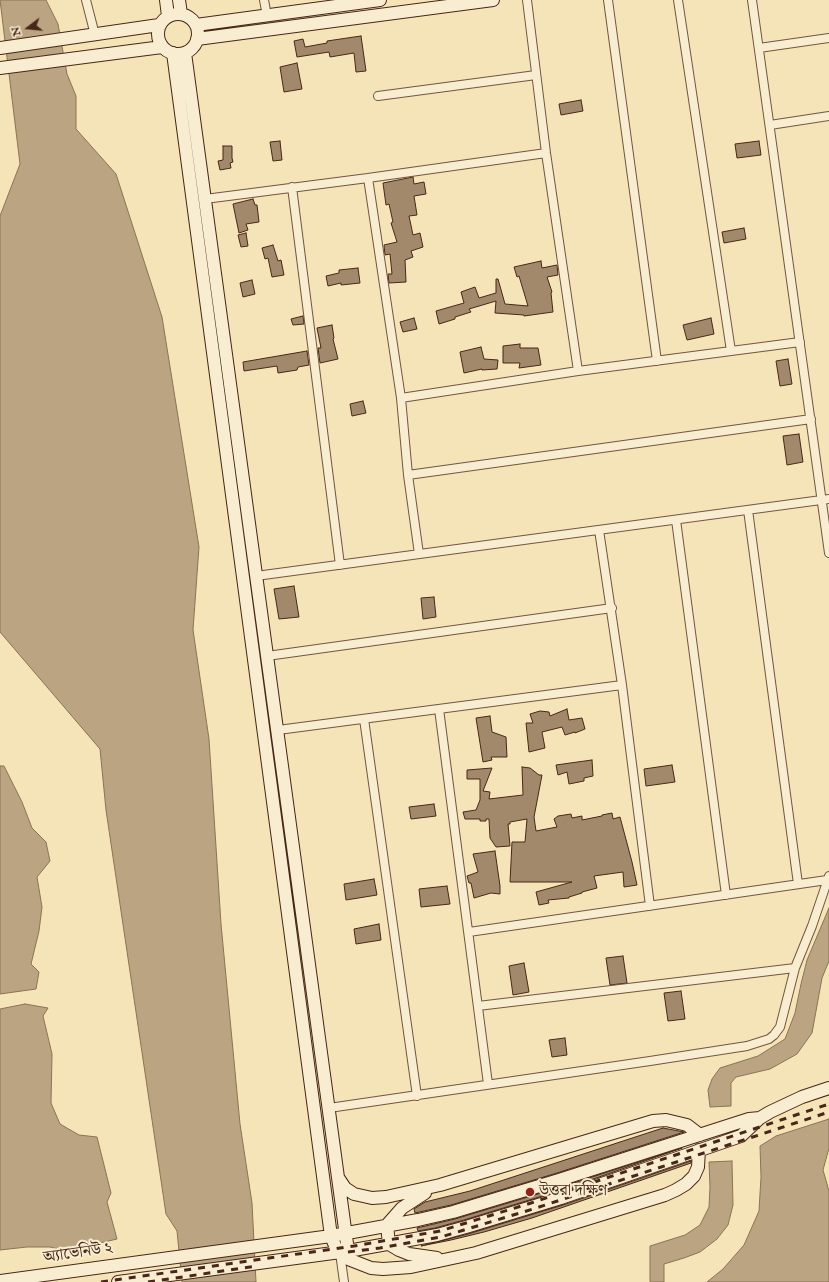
<!DOCTYPE html>
<html>
<head>
<meta charset="utf-8">
<style>
	body { margin:0 }
	#map { position:relative; width:829px; height:1282px; overflow:hidden; background:#f5e4b7; font-family:"IM FELL English",serif }
	canvas { display:block }
	.north { position:absolute; left:8px; top:8px; width:40px; height:40px; -webkit-text-stroke:3px #f8edd0; paint-order:stroke; rotate:254deg; font-size:11px; font-weight:700; line-height:16px; text-align:center; color:#482718 }
	.north::after { content:''; display:block; margin:auto; width:14px; height:18px; background:#482718; clip-path:polygon(50% 0,100% 100%,50% 72%,0 100%) }
</style>
</head>
<body>
<div id="map">
<canvas width="829" height="1282"></canvas>
<div class="north">N</div>
</div>
<script>
const ctx = document.querySelector('canvas').getContext('2d');
ctx.lineJoin = 'round';
function fillPath(path, color) { ctx.fillStyle = color; ctx.fill(path, 'evenodd'); }
const shape = rows => new Path2D(rows.map(r => 'M' + r).join(''));
function stroke(path, color, width, dash) { ctx.strokeStyle = color; ctx.lineWidth = width; ctx.lineCap = dash ? 'butt' : 'round'; ctx.setLineDash(dash || []); ctx.stroke(path); }
function write(font, color, halo, rows, align = 'center') {
  ctx.font = font + ' "IM FELL English","Noto Serif Bengali",serif'; ctx.lineWidth = 4; ctx.setLineDash([]); ctx.textBaseline = 'middle'; ctx.strokeStyle = halo; ctx.fillStyle = color; for (const [text, x, y, turn = 0] of rows) {
    ctx.save(); ctx.translate(x, y); ctx.rotate((+turn || 0) * Math.PI / 180); ctx.textAlign = isNaN(turn) ? turn : align; if (halo) ctx.strokeText(text, 0, 0); ctx.fillText(text, 0, 0); ctx.restore();
  }
}
const water = shape([
	[0,0,46,0,58,24,67,74,76,96,76,129,116,174,162,317,199,547,193,630,209,739,221,924,240,1124,252,1203,256,1282,182,1282,177,1231,166,1214,106,810,100,749,0,632,0,216,20,164,0,0],
	[0,766,4,766,22,802,32,828,46,842,50,861,37,877,42,907,39,931,31,964,39,972,36,989,0,994,0,766],
	[829,908,829,961,822,978,812,1033,797,1054,770,1069,736,1077,731,1083,731,1106,710,1107,708,1090,712,1079,720,1068,758,1056,785,1039,795,1013,801,984,807,960,829,908],
	[25,1004,48,1008,43,1016,52,1054,51,1103,60,1124,79,1135,97,1137,111,1193,107,1202,117,1239,66,1251,50,1247,27,1247,0,1250,0,1009,25,1004],
	[829,1119,829,1148,823,1170,829,1191,829,1282,707,1282,723,1269,744,1245,759,1211,761,1177,760,1146,776,1136,829,1119],
	[732,1161,733,1205,728,1225,717,1239,700,1252,684,1258,664,1264,664,1282,650,1282,650,1246,685,1235,700,1225,709,1207,710,1187,709,1162,732,1161]
]);
fillPath(water, '#baa481');
stroke(water, '#8c7257', 1);
const building = shape([
	[361,36,366,71,356,72,354,53,330,57,329,52,297,57,294,41,303,39,305,47,327,43,327,41,361,36],
	[297,63,302,89,284,92,280,67,297,63],
	[581,100,583,111,561,115,559,104,581,100],
	[280,141,282,160,273,161,270,142,280,141],
	[759,141,761,155,737,158,735,144,759,141],
	[223,146,232,146,232,158,233,162,230,163,231,168,220,170,218,161,223,160,223,146],
	[413,177,414,184,424,182,426,194,414,196,417,215,409,216,413,235,420,233,423,247,411,251,413,257,405,260,406,282,389,283,388,274,392,274,390,254,385,255,384,245,397,242,391,223,393,222,389,204,386,205,383,183,413,177],
	[253,199,255,205,257,205,259,222,246,224,248,230,239,233,233,204,253,199],
	[744,228,746,239,724,243,722,232,744,228],
	[246,233,248,246,241,247,238,235,246,233],
	[273,245,278,261,281,260,284,275,272,277,268,258,265,259,262,248,273,245],
	[541,261,542,268,557,265,558,275,547,277,552,292,551,293,553,312,524,316,524,315,495,313,496,301,469,309,471,312,455,317,455,319,439,324,436,311,464,303,461,292,475,287,479,298,496,293,496,279,498,279,505,304,528,306,519,276,517,277,514,267,541,261],
	[358,268,360,283,341,285,341,283,328,286,326,276,339,273,339,270,358,268],
	[252,280,255,294,243,297,240,283,252,280],
	[303,316,304,324,293,325,291,319,303,316],
	[414,318,417,329,403,332,400,322,414,318],
	[711,318,714,334,687,340,683,325,711,318],
	[332,325,334,338,333,339,338,359,320,363,318,348,321,348,317,328,332,325],
	[520,344,520,348,538,348,541,365,519,368,520,363,503,363,503,346,520,344],
	[481,347,484,359,498,360,497,369,482,370,482,369,464,373,460,352,481,347],
	[307,351,309,365,298,367,297,370,278,373,277,366,244,371,243,362,307,351],
	[788,359,792,384,780,386,776,361,788,359],
	[363,401,366,413,352,416,350,404,363,401],
	[799,434,803,462,787,465,783,436,799,434],
	[294,586,299,617,279,619,274,589,294,586],
	[434,597,436,617,423,619,421,598,434,597],
	[567,709,569,720,582,718,585,729,575,733,575,732,565,735,562,727,542,732,545,748,529,752,526,723,533,723,530,714,540,711,549,712,550,716,567,709],
	[490,716,492,732,506,737,507,757,491,757,492,760,483,762,476,718,490,716],
	[592,760,593,776,584,778,584,781,569,784,567,772,558,775,556,765,592,760],
	[672,765,675,782,646,786,644,769,672,765],
	[522,767,530,768,539,775,542,775,534,817,536,831,557,827,554,819,558,816,571,814,572,818,582,816,582,820,602,816,602,815,612,813,613,819,620,817,632,862,637,885,624,887,623,872,594,876,597,888,582,892,582,893,569,897,569,898,548,900,549,903,539,905,536,892,572,882,510,882,512,842,525,842,527,819,510,822,510,824,508,824,510,846,496,847,490,838,489,819,486,819,486,821,480,821,480,819,465,819,463,812,476,810,480,800,480,779,467,779,467,770,492,768,483,791,490,792,489,799,523,795,522,767],
	[434,804,436,816,411,819,409,807,434,804],
	[495,851,500,886,500,894,491,893,474,898,471,883,469,883,467,876,478,872,473,854,495,851],
	[374,879,377,895,346,900,344,884,374,879],
	[447,886,450,904,421,907,419,889,447,886],
	[379,924,381,940,356,944,354,929,379,924],
	[623,956,627,983,610,985,606,958,623,956],
	[524,963,529,992,513,995,509,966,524,963],
	[681,991,685,1019,668,1021,664,993,681,991],
	[565,1038,567,1055,552,1057,549,1040,565,1038],
	[663,1128,684,1132,557,1173,451,1205,415,1213,414,1209,425,1202,470,1191,663,1128],
	[682,1148,559,1191,464,1220,435,1228,418,1231,417,1228,455,1219,561,1187,682,1148],
	[691,1161,691,1163,532,1218,484,1232,451,1240,421,1246,468,1234,563,1205,691,1161]
]);
fillPath(building, '#a2896b');
stroke(building, '#482718', 1);
const street = shape([
	[86,0,95,35],
	[264,0,267,16],
	[527,0,546,153,578,371],
	[608,0,657,361],
	[678,0,731,351],
	[752,0,829,553],
	[759,48,829,38],
	[378,96,536,75],
	[770,125,829,116],
	[368,178,401,398,408,475,419,554],
	[292,187,340,565],
	[205,199,368,178,546,153],
	[401,398,578,371,800,342],
	[408,475,811,419],
	[748,510,798,884],
	[676,520,726,895],
	[599,530,622,685,650,906],
	[256,576,829,499],
	[267,656,612,608],
	[439,709,488,1084],
	[364,719,417,1096],
	[278,730,622,685],
	[469,932,827,880],
	[478,1006,795,968],
	[329,1108,650,1061,747,1046,769,1039,774,1035,780,1027,795,968,812,926,829,876],
	[340,1253,344,1282]
]);
const secondary = shape([
	[166,0,168,16],
	[179,0,181,14],
	'158 34a20 20 0 1 1 40 0a20 20 0 1 1-40 0Z',
	[196,25,380,0],
	[197,39,493,0],
	[0,48,159,25],
	[173,53,331,1236,336,1248,340,1253,348,1259,371,1268,383,1269,411,1267,476,1253,665,1195,676,1190,686,1184,694,1176,698,1167,699,1150],
	[185,53,348,1251],
	[0,68,162,47],
	[339,1179,345,1188,354,1194,372,1198,386,1197,440,1185,653,1121,666,1120,687,1125,700,1135],
	[425,1193,402,1208,387,1225,389,1244,399,1250,409,1254,437,1258],
	[0,1281,331,1236,418,1220,453,1212,559,1180,749,1119,760,1118],
	[118,1282,348,1251,437,1235,466,1227,561,1198,741,1136,760,1118,770,1112,802,1097,829,1088]
]);
stroke(street, '#735640', 10);
stroke(secondary, '#482718', 14);
stroke(street, '#f8edd0', 8);
stroke(secondary, '#f8edd0', 12);
stroke(shape([
	[348,1252,380,1248,441,1237,533,1209,829,1112],
	[101,1282,354,1246,440,1231,531,1203,829,1104],
	[148,1282,257,1266]
]), '#482718', 3, [7, 7]);
for (const [x, y, r, color] of [
	[530,1192,5,"#8f2418"]
]) { const dot = new Path2D(); dot.arc(x, y, r, 0, 2 * Math.PI); ctx.fillStyle = color; ctx.fill(dot); stroke(dot, '#f8edd0', 1.5); }
write('16px', '#482718', '#f8edd0', [
	["উত্তরা দক্ষিণ",539,1192]
], 'left');
write('16px', '#482718', '#f8edd0', [
	["অ্যাভেনিউ ২",78,1254,-8]
]);
</script>
</body>
</html>
